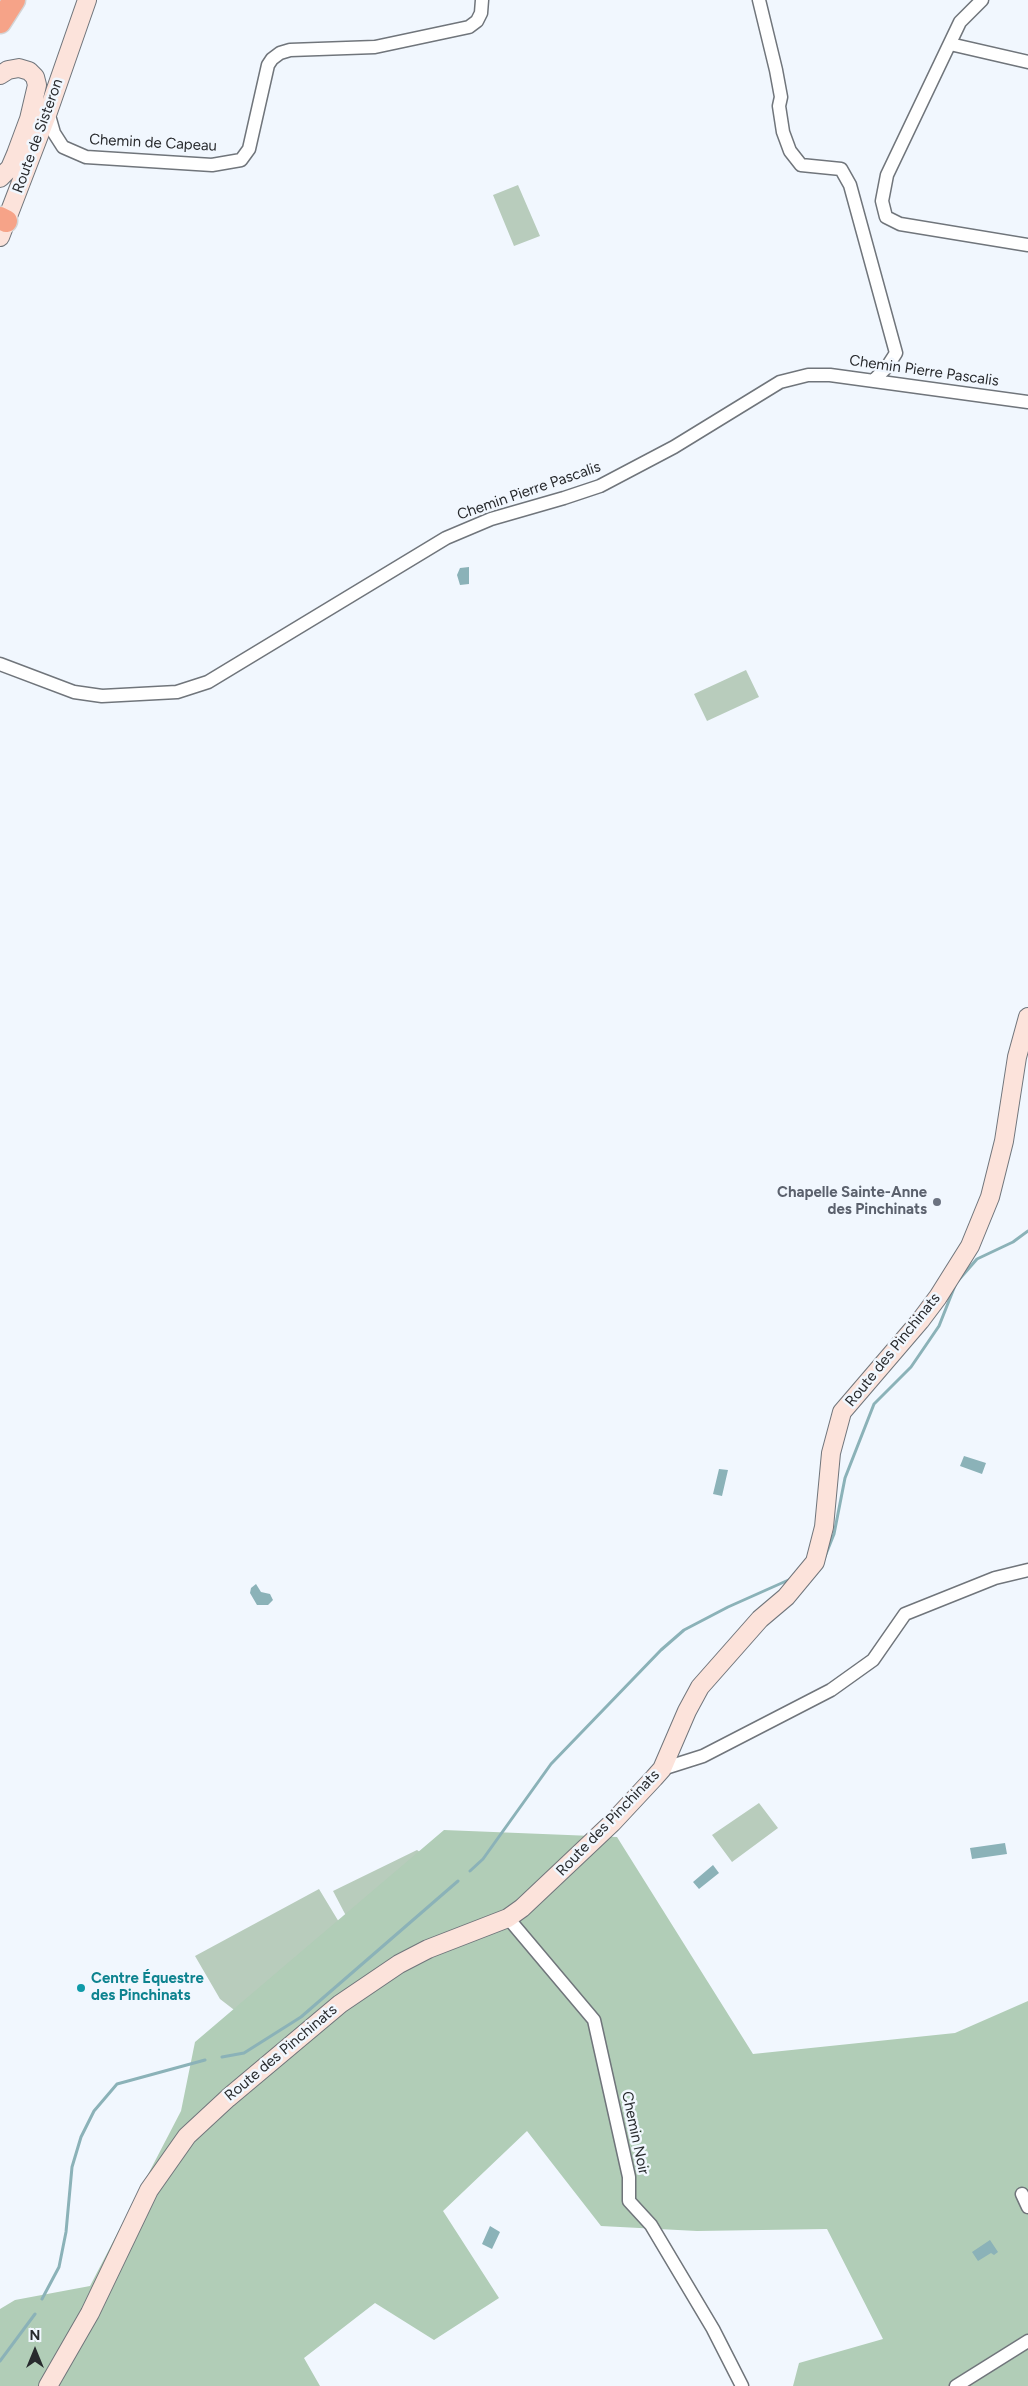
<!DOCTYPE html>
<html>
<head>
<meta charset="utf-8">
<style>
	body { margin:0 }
	#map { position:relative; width:1028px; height:2386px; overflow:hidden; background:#f1f7fe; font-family:Figtree,sans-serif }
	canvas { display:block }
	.north { position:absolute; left:10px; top:2326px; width:50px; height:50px; -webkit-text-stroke:4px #f1f7fe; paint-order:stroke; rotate:0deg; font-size:14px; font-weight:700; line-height:20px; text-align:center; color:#282a2d }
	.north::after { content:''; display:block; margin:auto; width:18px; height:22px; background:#282a2d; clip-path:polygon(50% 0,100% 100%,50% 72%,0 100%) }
</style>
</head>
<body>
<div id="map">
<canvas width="1028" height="2386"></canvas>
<div class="north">N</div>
</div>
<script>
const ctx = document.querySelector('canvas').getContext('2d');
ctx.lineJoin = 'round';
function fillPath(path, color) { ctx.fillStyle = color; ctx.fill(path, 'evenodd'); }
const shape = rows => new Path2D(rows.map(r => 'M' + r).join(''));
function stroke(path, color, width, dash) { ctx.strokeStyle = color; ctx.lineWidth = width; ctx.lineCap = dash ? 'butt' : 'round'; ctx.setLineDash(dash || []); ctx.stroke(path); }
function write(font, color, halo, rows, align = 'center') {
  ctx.font = font + ' Figtree,sans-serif'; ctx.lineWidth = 5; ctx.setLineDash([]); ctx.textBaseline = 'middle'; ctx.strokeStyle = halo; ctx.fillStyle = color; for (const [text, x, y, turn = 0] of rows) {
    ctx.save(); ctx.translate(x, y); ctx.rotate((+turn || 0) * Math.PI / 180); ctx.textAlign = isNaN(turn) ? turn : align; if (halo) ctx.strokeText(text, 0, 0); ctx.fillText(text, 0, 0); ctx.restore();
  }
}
fillPath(shape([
	[518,185,540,236,514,246,493,195],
	[746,670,759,697,707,721,694,694],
	[759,1803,778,1828,732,1862,712,1835],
	[417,1850,427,1857,354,1931,333,1891],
	[319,1889,348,1937,242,2016,220,1999,195,1956]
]), '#b8ccbc');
fillPath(shape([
	[444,1830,617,1837,753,2054,955,2033,1028,2001,1028,2386,793,2386,799,2363,883,2339,827,2229,697,2231,601,2226,527,2131,443,2211,499,2298,434,2340,375,2303,304,2358,320,2386,0,2386,0,2309,15,2300,90,2286,181,2111,195,2042]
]), '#b1cdb7');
fillPath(shape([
	[469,567,469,584,460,585,457,575,460,568],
	[964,1456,986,1463,982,1474,960,1466],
	[719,1469,728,1470,722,1496,713,1494],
	[256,1584,261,1592,270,1594,273,1600,268,1605,257,1605,250,1593,251,1588],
	[1005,1843,1007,1854,972,1859,970,1848],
	[713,1865,719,1873,699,1889,693,1882],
	[490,2226,500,2232,492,2249,482,2244],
	[990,2240,998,2252,994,2255,991,2253,978,2261,972,2252]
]), '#8bb2b8');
stroke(shape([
	[824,1559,834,1534,845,1478,874,1404,911,1367,939,1326,956,1283,977,1259,1013,1242,1028,1231],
	[470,1871,483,1859,551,1764,661,1650,684,1630,728,1607,793,1578],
	[222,2057,244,2053,301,2017,458,1881],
	[42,2299,59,2267,66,2232,72,2167,81,2137,94,2111,117,2084,205,2060],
	[0,2361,35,2314]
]), '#8bb2b8', 3);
const street = shape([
	[759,0,776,70,781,97,779,106,783,132,790,151,801,165,841,169,850,185,896,353,887,367,873,381],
	[982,0,960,22,887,175,882,201,886,217,900,224,1028,245],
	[950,44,1028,62],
	[48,112,54,133,63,147,86,157,212,165,241,160,249,149,268,65,272,59,280,53,290,50,375,47,469,27,477,21,481,13,482,0],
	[0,664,74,692,102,696,177,692,208,682,446,538,491,519,564,498,600,486,674,447,780,382,808,375,830,375,1028,402],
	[662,1769,703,1756,831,1690,873,1660,905,1614,995,1578,1028,1570],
	[508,1918,594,2020,629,2177,629,2201,651,2225,713,2329,742,2386],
	[1022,2194,1028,2207],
	[956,2386,1028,2341]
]);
const secondary = shape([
	[0,75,8,70,19,68,29,71,35,77,37,85,29,119,16,154,10,168,0,178],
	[0,237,48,112,87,0],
	[48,2386,90,2313,149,2190,187,2136,228,2098,340,2004,399,1964,428,1949,508,1918,522,1908,612,1823,654,1778,662,1769,687,1711,700,1687,760,1619,786,1597,815,1562,824,1527,831,1453,842,1412,920,1321,938,1297,970,1246,990,1197,1004,1141,1017,1057,1028,1017]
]);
const highway = shape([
	[0,22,14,0],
	[0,218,6,221]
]);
stroke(street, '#70757b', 15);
stroke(secondary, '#70757b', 20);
stroke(highway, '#d4d4d5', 25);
stroke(street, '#fff', 12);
stroke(secondary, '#fce3db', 18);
stroke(highway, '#f6a388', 22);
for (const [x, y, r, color] of [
	[937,1202,5,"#6b7280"],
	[81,1988,5,"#0f9aa8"]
]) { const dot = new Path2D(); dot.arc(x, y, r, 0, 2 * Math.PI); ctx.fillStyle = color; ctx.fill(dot); stroke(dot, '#f1f7fe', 2); }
write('15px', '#282a2d', '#f1f7fe', [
	["Route de Sisteron",38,136,-70],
	["Chemin de Capeau",153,143,3],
	["Chemin Pierre Pascalis",924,371,8],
	["Chemin Pierre Pascalis",529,491,-19],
	["Route des Pinchinats",893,1350,-51],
	["Route des Pinchinats",608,1823,-46],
	["Route des Pinchinats",281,2053,-40],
	["Chemin Noir",635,2133,78]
]);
write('bold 15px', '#5b616d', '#f1f7fe', [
	["Chapelle Sainte-Anne",927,1193],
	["des Pinchinats",927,1210]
], 'right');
write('bold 15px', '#0d838f', '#f1f7fe', [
	["Centre Équestre",91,1979],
	["des Pinchinats",91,1996]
], 'left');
</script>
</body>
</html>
